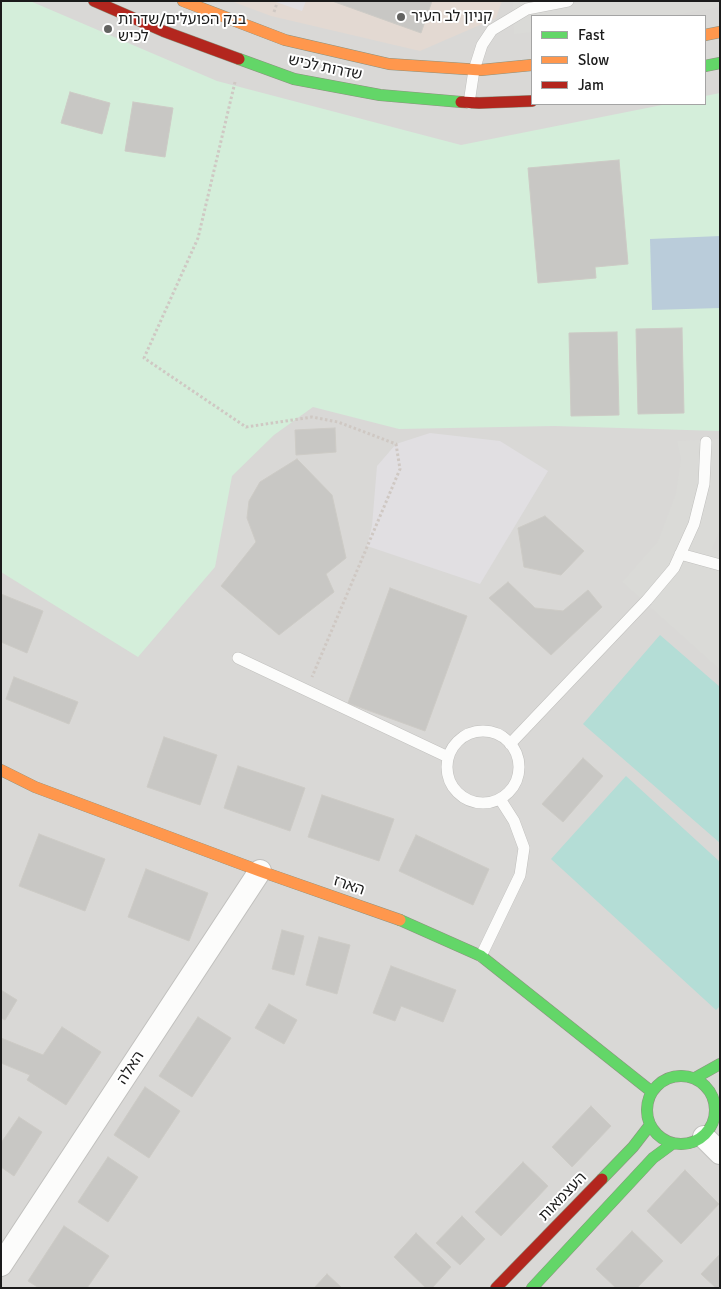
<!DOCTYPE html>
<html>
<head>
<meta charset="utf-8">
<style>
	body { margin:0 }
	#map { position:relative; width:721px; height:1289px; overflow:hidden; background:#eae9e4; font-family:Signika,sans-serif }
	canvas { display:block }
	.frame { position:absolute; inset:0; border:2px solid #1b1b1b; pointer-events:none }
	.legend { position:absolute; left:531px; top:15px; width:175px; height:90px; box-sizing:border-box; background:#fff; border:1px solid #a4a4a4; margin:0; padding:6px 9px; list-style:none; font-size:15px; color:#1b1b1b }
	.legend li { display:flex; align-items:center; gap:10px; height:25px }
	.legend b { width:25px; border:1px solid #a4a4a4 }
</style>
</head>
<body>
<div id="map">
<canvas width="721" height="1289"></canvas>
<div class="frame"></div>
<ul class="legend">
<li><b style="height:6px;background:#63d668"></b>Fast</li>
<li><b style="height:6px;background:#ff974d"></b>Slow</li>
<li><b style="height:6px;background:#b3261e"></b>Jam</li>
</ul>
</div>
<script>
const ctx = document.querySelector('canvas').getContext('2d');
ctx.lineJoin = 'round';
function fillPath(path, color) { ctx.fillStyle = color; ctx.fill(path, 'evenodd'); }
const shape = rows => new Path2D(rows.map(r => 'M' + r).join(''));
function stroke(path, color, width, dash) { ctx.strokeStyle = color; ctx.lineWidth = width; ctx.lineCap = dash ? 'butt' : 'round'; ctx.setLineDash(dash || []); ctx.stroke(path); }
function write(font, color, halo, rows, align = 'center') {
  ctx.font = font + ' Signika,"Noto Sans Hebrew",sans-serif'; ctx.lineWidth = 4; ctx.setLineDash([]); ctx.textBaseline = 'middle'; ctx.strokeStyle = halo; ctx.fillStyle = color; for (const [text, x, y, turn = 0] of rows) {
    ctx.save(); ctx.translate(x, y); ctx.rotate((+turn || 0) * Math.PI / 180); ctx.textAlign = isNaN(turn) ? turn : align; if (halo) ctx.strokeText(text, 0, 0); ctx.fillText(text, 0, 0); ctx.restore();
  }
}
fillPath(shape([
	[1,1,720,1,720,1288,1,1288],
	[532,16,705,16,705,104,532,104]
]), '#d9d8d6');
fillPath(shape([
	[231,1,502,1,496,18,420,51,271,16]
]), '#e3d9d2');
fillPath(shape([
	[1,1,30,1,217,81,461,145,667,104,705,104,705,96,720,93,720,431,554,426,399,429,313,407,274,435,232,476,215,567,138,657,1,572]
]), '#d4eeda');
fillPath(shape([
	[660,635,720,687,720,843,583,724],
	[626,776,720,862,720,1006,716,1010,551,859]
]), '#b4ddd6');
fillPath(shape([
	[513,1,720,1,720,7,670,16,532,16,532,32,514,34],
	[720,439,720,530,712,549,720,551,720,670,622,582,658,541,676,493,681,460,677,441]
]), '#dadad7');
fillPath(shape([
	[273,1,306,1,302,11],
	[430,433,500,441,548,471,480,584,367,546,372,526,377,466,396,444]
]), '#e1dfe2');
fillPath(shape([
	[720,236,720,308,652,310,650,239]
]), '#baccda');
const building = shape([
	[332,1,432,1,421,33,332,1],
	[70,92,110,103,102,134,61,123,70,92],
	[133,102,173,108,165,157,125,151,133,102],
	[619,160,628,264,595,267,596,278,538,283,528,168,619,160],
	[682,328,684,413,638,414,636,329,682,328],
	[617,332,619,415,571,416,569,333,617,332],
	[335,428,336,452,296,455,295,430,335,428],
	[297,459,332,495,346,558,326,574,334,592,279,635,221,586,256,542,247,518,249,501,260,482,297,459],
	[545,516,584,551,561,575,524,567,518,528,545,516],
	[508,582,535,608,563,611,588,590,602,607,551,655,489,598,508,582],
	[390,588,467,616,425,731,348,703,390,588],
	[1,594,43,611,27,653,1,642,1,594],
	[14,677,78,702,69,724,6,699,14,677],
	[164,737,217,755,200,805,147,787,164,737],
	[583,758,603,776,563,822,542,804,583,758],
	[238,766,305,788,290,831,224,808,238,766],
	[322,795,394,819,379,861,308,837,322,795],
	[39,834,105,859,85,911,19,886,39,834],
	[416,835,489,869,473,905,399,871,416,835],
	[146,869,208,893,189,941,128,917,146,869],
	[282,930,304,936,294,975,272,969,282,930],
	[319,937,350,945,337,994,306,985,319,937],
	[391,966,456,990,443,1022,401,1006,395,1021,373,1013,391,966],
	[1,990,17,1000,5,1020,1,1018,1,990],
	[269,1004,297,1020,284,1044,255,1028,269,1004],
	[198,1017,231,1038,192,1097,159,1076,198,1017],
	[62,1027,101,1052,66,1105,27,1080,30,1075,1,1063,1,1038,43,1055,62,1027],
	[145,1087,180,1111,149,1158,114,1135,145,1087],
	[591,1106,611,1126,572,1167,552,1147,591,1106],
	[19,1117,42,1132,14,1176,1,1167,1,1143,19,1117],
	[108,1157,138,1177,108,1222,78,1202,108,1157],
	[523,1162,548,1186,501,1236,475,1212,523,1162],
	[685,1170,719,1204,681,1244,647,1211,685,1170],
	[462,1216,485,1239,460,1265,436,1243,462,1216],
	[64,1226,109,1256,87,1288,39,1288,28,1281,64,1226],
	[632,1231,663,1261,637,1288,616,1288,596,1269,632,1231],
	[416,1233,451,1267,432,1288,426,1288,394,1257,416,1233],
	[720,1254,720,1288,716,1288,701,1274,720,1254],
	[327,1274,342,1288,314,1288,327,1274]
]);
fillPath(building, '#c8c7c4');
stroke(building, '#cdcbc6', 1);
const lane = shape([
	[469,103,474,70,482,45,492,30,527,9,568,1],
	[680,554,720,565],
	[238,658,448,757],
	'447 767a36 36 0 1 1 72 0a36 36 0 1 1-72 0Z',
	[510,744,647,600,674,568,694,524,704,484,706,442],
	[481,956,520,875,524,848,514,821,500,799]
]);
const street = shape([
	[704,1137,720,1153],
	[1,1265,260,871]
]);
const fast = shape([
	[239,59,294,79,380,95,461,102],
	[705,66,720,63],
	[400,920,481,956,652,1092],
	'647 1110a34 34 0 1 1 68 0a34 34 0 1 1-68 0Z',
	[695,1078,720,1064],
	[602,1179,633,1147,650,1125],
	[532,1288,653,1158,672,1144]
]);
const slow = shape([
	[183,1,285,40,389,64,481,70,532,65],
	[705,35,720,32],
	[1,770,35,787,260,871,400,920]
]);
const jam = shape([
	[94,1,163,31,239,59],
	[461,102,479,103,532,101],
	[496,1288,602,1179]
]);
stroke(lane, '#c1c0be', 12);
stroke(street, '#c1c0be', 24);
stroke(fast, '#8c927e', 12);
stroke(slow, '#8c927e', 12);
stroke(jam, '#8c927e', 12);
stroke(shape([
	[274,12,277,3],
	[235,82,198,238,144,358,246,427,312,417,338,422,396,444,400,469,312,677]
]), '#cfc8c3', 3, [2.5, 2.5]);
stroke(lane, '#fcfcfb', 11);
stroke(street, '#fcfcfb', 22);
stroke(fast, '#63d668', 11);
stroke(slow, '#ff974d', 11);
stroke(jam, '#b3261e', 11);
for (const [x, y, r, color] of [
	[401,17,5,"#636361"],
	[108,29,5,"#636361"]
]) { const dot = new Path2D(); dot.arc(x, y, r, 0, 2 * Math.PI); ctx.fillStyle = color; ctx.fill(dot); stroke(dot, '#fff', 2); }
write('15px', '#1b1b1b', '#fff', [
	["קניון לב העיר",411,17],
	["בנק הפועלים/שדרות",118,20],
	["לכיש",118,37]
], 'left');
write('15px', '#1b1b1b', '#fff', [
	["שדרות לכיש",325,68,12],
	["הארז",349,886,19],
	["האלה",131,1068,-57],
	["העצמאות",563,1197,-46]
]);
</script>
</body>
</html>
